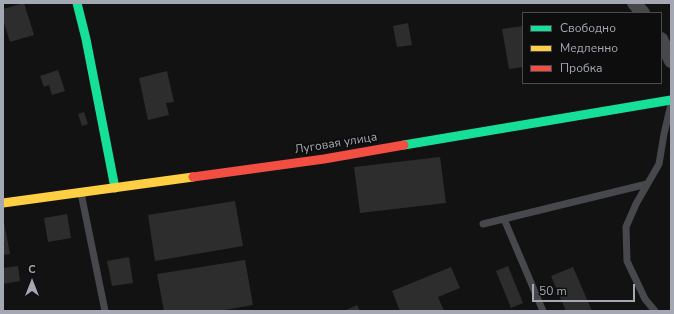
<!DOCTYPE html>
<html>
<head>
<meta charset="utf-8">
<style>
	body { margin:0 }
	#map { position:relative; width:674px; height:314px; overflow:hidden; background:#121213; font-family:"Nunito Sans",sans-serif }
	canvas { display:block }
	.frame { position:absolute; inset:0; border:4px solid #a4a8b3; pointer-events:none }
	.legend { position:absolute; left:522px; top:12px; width:140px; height:72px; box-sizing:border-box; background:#0d0d0e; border:1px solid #494b50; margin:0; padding:5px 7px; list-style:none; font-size:12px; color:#a4a8b3 }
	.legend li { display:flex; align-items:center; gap:8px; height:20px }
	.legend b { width:20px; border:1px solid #494b50 }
	.north { position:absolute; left:12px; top:262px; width:40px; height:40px; -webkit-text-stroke:3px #0d0d0e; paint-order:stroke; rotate:0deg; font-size:11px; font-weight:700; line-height:16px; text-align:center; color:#a4a8b3 }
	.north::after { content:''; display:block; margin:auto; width:14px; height:18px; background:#a4a8b3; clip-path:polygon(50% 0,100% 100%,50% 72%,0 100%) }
	.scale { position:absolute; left:532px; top:284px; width:103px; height:18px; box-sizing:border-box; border:2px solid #a4a8b3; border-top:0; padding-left:5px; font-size:12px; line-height:14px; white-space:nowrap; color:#a4a8b3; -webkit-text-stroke:3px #0d0d0e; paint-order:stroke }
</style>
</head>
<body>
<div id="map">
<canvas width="674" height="314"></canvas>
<div class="frame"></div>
<ul class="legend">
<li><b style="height:5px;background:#16e098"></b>Свободно</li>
<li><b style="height:5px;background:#ffcf43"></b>Медленно</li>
<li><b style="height:5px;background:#f24e42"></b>Пробка</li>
</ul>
<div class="north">С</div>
<div class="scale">50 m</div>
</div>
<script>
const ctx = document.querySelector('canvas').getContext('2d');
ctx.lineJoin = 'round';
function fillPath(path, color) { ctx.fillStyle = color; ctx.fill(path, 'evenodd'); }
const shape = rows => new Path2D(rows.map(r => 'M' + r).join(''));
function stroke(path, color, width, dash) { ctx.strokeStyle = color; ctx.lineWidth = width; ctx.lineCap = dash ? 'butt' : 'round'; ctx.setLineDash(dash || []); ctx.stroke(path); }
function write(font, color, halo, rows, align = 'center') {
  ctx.font = font + ' "Nunito Sans",sans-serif'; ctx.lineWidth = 4; ctx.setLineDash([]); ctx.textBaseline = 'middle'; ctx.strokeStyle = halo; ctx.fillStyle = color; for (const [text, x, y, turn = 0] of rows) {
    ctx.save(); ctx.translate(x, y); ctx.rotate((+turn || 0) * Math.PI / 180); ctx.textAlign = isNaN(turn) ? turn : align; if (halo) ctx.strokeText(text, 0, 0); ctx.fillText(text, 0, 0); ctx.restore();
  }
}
fillPath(shape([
	[24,3,34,35,10,42,3,20,3,9],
	[408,23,412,45,397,47,393,26],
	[523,26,523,67,509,69,502,29],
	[58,70,65,91,52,95,49,85,44,87,40,76],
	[167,71,174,102,166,103,169,115,148,120,139,78],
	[84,112,88,124,82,126,78,114],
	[440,157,446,203,360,213,354,167],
	[235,201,243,246,155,261,148,215],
	[67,214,71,238,48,242,44,218],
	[3,217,10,254,3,255],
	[129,257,133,283,112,286,107,261],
	[245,260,253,305,219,311,164,311,157,274],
	[18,266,20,281,3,284,3,268],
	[508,266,523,303,511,308,496,271],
	[451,267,460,288,438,297,444,311,400,311,392,291],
	[573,267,592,311,566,311,551,276],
	[357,305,360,311,344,311]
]), '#2d2d2e');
stroke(shape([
	[81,193,105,311],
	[504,219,543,311],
	[483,224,647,184],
	[655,311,645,299,627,261,626,227,636,204,659,164,664,134,671,104]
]), '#47484b', 7);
stroke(shape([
	[634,3,643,13],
	[661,39,671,61]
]), '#47484b', 14);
stroke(shape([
	[77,3,86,39,115,188],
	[404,145,671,100]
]), '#16e098', 9);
stroke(shape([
	[3,203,193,177]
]), '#ffcf43', 9);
stroke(shape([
	[193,177,324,159,404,145]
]), '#f24e42', 9);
write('12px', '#a4a8b3', '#0d0d0e', [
	["Луговая улица",336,144,-9]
]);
</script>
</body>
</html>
